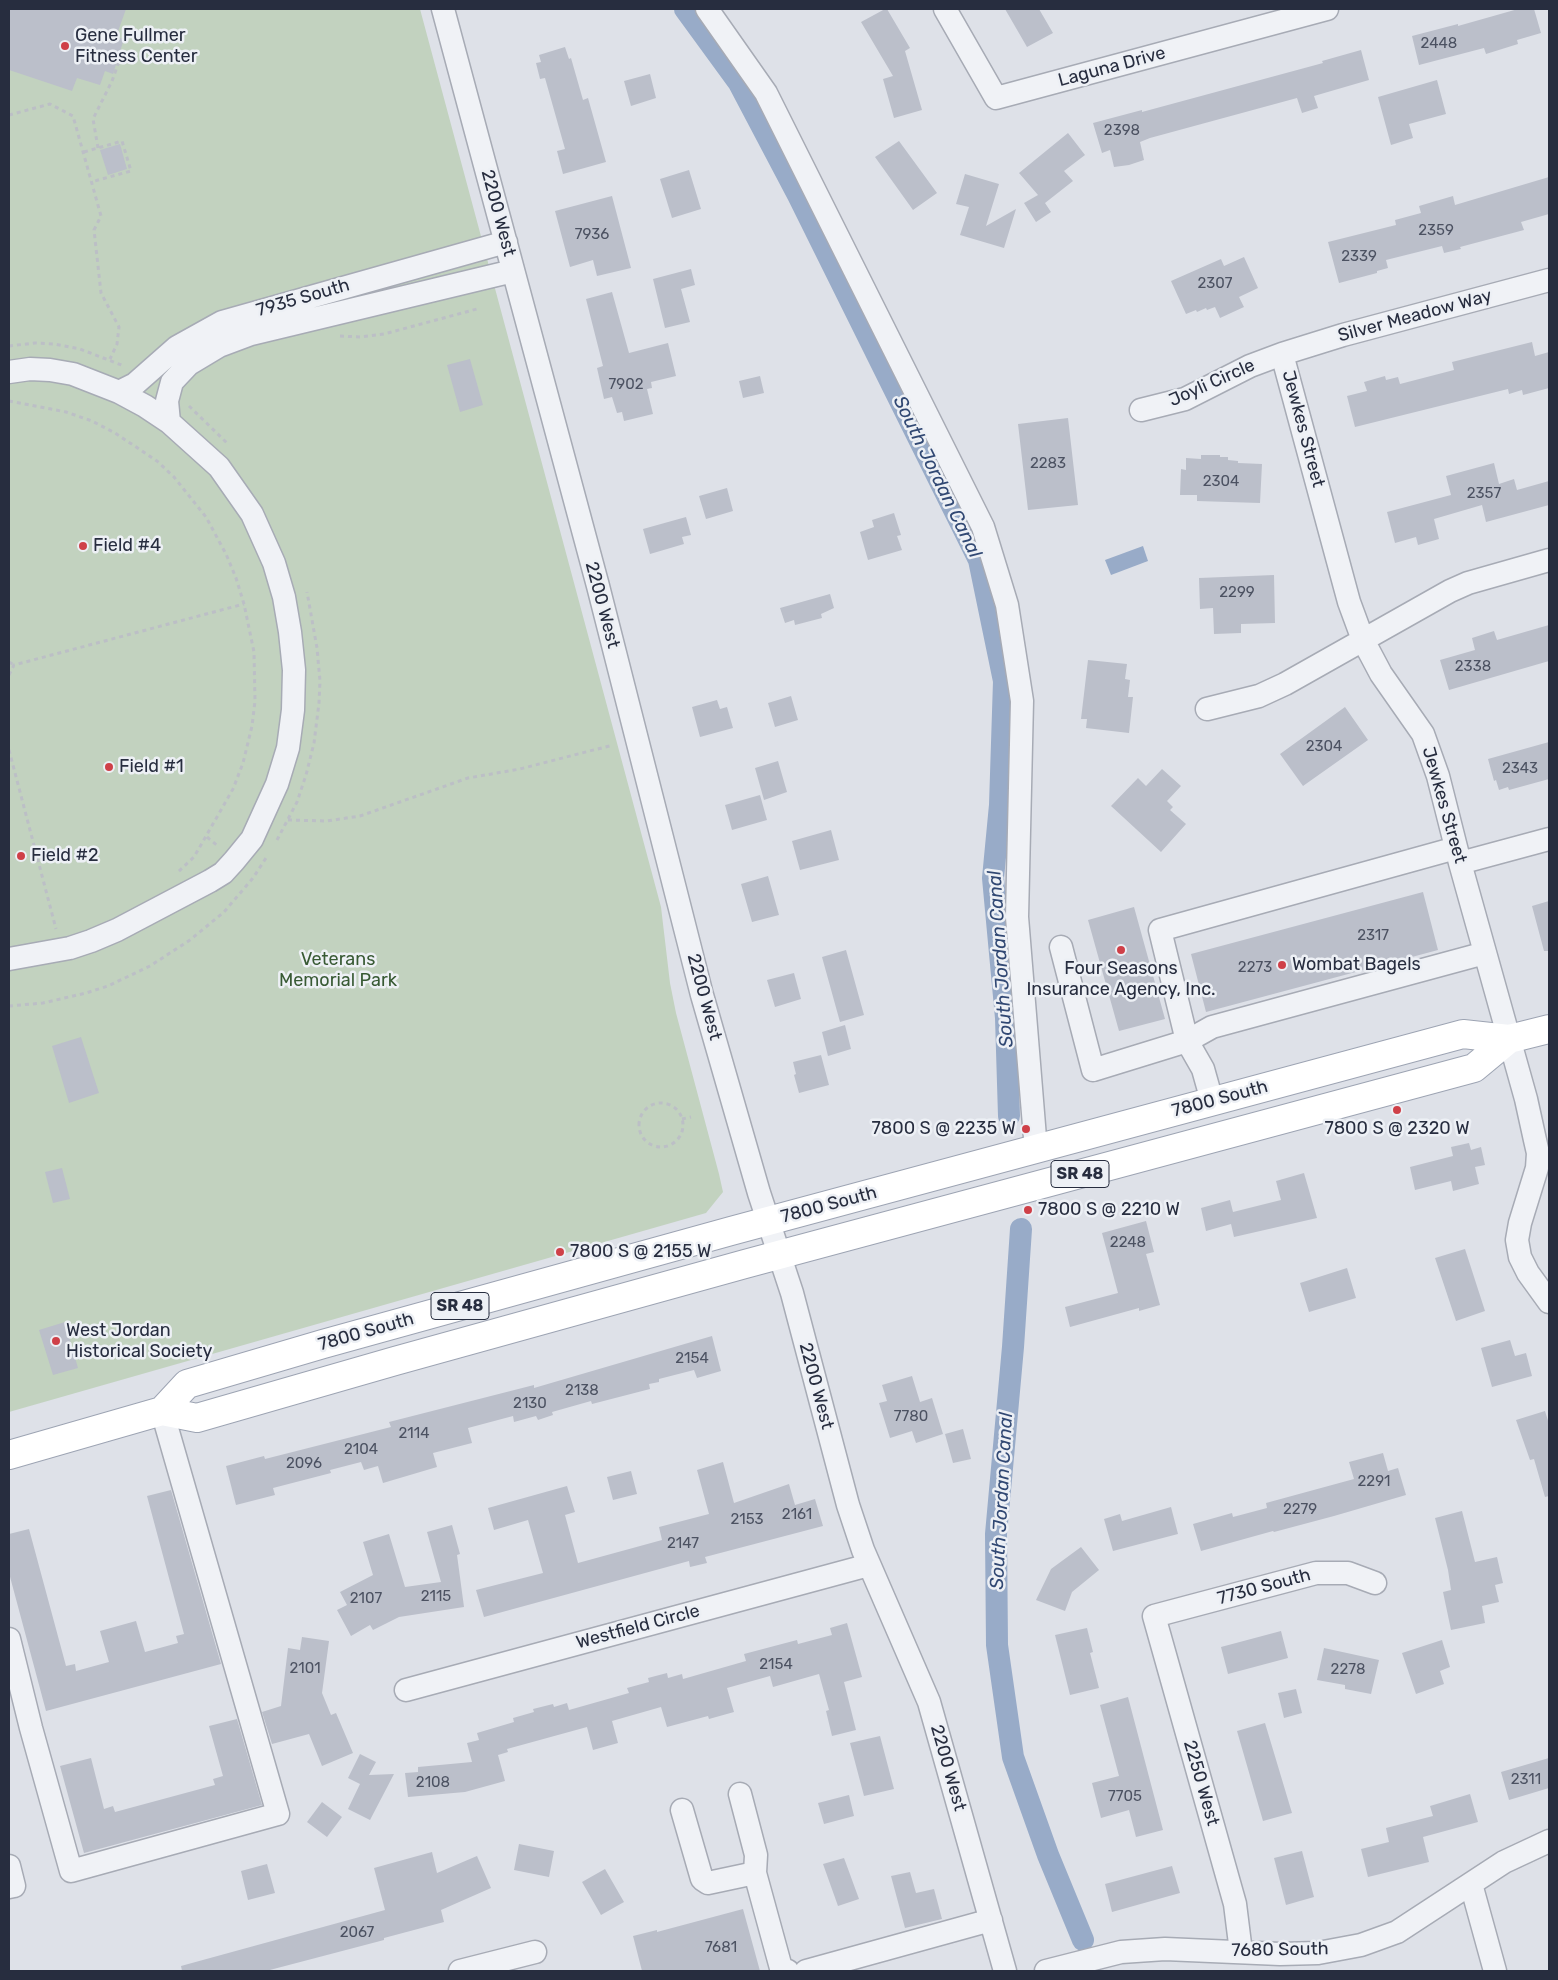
<!DOCTYPE html>
<html>
<head>
<meta charset="utf-8">
<style>
	body { margin:0 }
	#map { position:relative; width:1558px; height:1980px; overflow:hidden; background:#dee1e8; font-family:Rubik,sans-serif }
	canvas { display:block }
	.frame { position:absolute; inset:0; border:10px solid #272d3f; pointer-events:none }
</style>
</head>
<body>
<div id="map">
<canvas width="1558" height="1980"></canvas>
<div class="frame"></div>
</div>
<script>
const ctx = document.querySelector('canvas').getContext('2d');
ctx.lineJoin = 'round';
function fillPath(path, color) { ctx.fillStyle = color; ctx.fill(path, 'evenodd'); }
const shape = rows => new Path2D(rows.map(r => 'M' + r).join(''));
function stroke(path, color, width, dash) { ctx.strokeStyle = color; ctx.lineWidth = width; ctx.lineCap = dash ? 'butt' : 'round'; ctx.setLineDash(dash || []); ctx.stroke(path); }
function write(font, color, halo, rows, align = 'center') {
  ctx.font = font + ' Rubik,sans-serif'; ctx.lineWidth = 5; ctx.setLineDash([]); ctx.textBaseline = 'middle'; ctx.strokeStyle = halo; ctx.fillStyle = color; for (const [text, x, y, turn = 0] of rows) {
    ctx.save(); ctx.translate(x, y); ctx.rotate((+turn || 0) * Math.PI / 180); ctx.textAlign = isNaN(turn) ? turn : align; if (halo) ctx.strokeText(text, 0, 0); ctx.fillText(text, 0, 0); ctx.restore();
  }
}
fillPath(shape([
	[9,9,420,9,661,907,670,983,676,1013,719,1174,723,1192,706,1213,9,1412]
]), '#c2d2bf');
fillPath(shape([
	[1143,546,1148,561,1111,575,1105,560]
]), '#98abc8');
stroke(shape([
	[685,9,739,83,798,195,979,560,1004,681,1000,805,993,878,1006,1018,1009,1116],
	[1021,1229,1013,1347,996,1534,997,1645,1013,1757,1048,1855,1083,1940]
]), '#98abc8', 22);
fillPath(shape([
	[9,9,126,9,116,37,124,39,113,74,105,71,100,85,77,78,72,91,9,70],
	[885,9,887,9,910,48,905,51,922,110,894,118,883,79,893,76,861,22],
	[1005,9,1039,9,1053,33,1027,47],
	[1518,9,1534,9,1541,33,1517,40,1518,44,1486,54,1484,48,1419,65,1412,36,1458,24,1458,26],
	[565,47,569,59,571,58,583,100,588,98,606,162,563,174,557,151,565,149,545,78,540,79,536,63,541,62,539,55],
	[1361,50,1369,80,1314,96,1318,108,1302,113,1297,98,1150,138,1140,142,1144,160,1129,165,1114,167,1110,150,1102,153,1093,123,1142,110,1142,112,1323,63,1322,61],
	[650,74,656,98,631,106,624,81],
	[1437,80,1446,114,1409,124,1413,138,1391,145,1378,97],
	[1068,133,1085,155,1064,171,1073,181,1045,203,1051,212,1036,222,1024,203,1038,195,1019,173],
	[899,141,937,193,913,210,875,157],
	[120,144,127,169,108,175,100,150],
	[689,170,701,209,672,218,660,179],
	[965,174,999,184,986,226,1016,209,1004,248,960,235,969,207,956,204],
	[1549,177,1549,214,1521,222,1524,230,1460,247,1461,249,1444,253,1442,246,1386,260,1388,268,1377,271,1377,273,1339,283,1328,242,1396,225,1395,220,1421,213,1419,206,1453,196,1455,205],
	[612,196,631,268,597,276,593,260,570,267,555,211],
	[1244,257,1258,288,1239,297,1244,307,1220,318,1215,307,1207,310,1206,308,1197,312,1196,310,1186,314,1171,281,1221,259,1224,266],
	[691,269,695,285,681,289,690,322,665,328,653,279],
	[612,292,629,353,668,343,676,376,651,382,652,388,647,389,653,414,624,421,622,412,617,413,612,397,604,399,597,368,603,366,586,299],
	[1532,342,1535,356,1549,352,1549,388,1523,395,1522,390,1509,394,1508,389,1355,427,1347,396,1367,391,1364,382,1385,376,1386,380,1398,377,1400,384,1454,370,1452,362],
	[470,359,483,405,460,412,447,365],
	[760,376,764,393,743,398,739,381],
	[1068,418,1078,505,1028,510,1018,424],
	[1201,455,1220,455,1220,457,1228,457,1228,460,1238,461,1238,463,1262,464,1260,503,1197,501,1197,495,1180,495,1181,469,1186,470,1186,458,1201,459],
	[1494,463,1499,484,1514,479,1517,490,1549,481,1549,505,1486,522,1482,505,1434,519,1439,539,1418,545,1416,537,1395,543,1387,512,1451,495,1446,476],
	[727,488,733,511,706,519,699,496],
	[894,513,901,535,897,536,902,550,868,560,860,532,874,527,872,520],
	[686,517,691,535,682,537,684,544,650,554,643,529],
	[1274,575,1275,623,1241,624,1241,633,1214,634,1213,608,1200,609,1199,578],
	[830,594,834,608,821,614,822,618,795,625,794,620,785,623,780,608],
	[1549,625,1549,661,1449,690,1440,660,1475,650,1472,638,1494,631,1497,640],
	[1088,660,1127,664,1125,679,1130,680,1128,697,1133,697,1129,733,1086,728,1087,719,1081,719],
	[791,696,798,720,775,727,768,703],
	[717,700,720,709,727,707,733,728,700,737,692,707],
	[1345,707,1368,740,1303,786,1280,754],
	[1549,742,1549,779,1509,790,1508,787,1499,790,1496,780,1494,781,1488,759],
	[778,761,787,792,764,800,755,768],
	[1162,769,1181,786,1167,801,1173,807,1170,810,1186,824,1161,852,1111,806,1138,778,1146,786],
	[760,795,767,820,732,830,725,805],
	[831,830,839,860,800,870,792,841],
	[768,876,779,915,752,922,741,884],
	[1423,892,1438,950,1206,1012,1191,954],
	[1549,901,1549,951,1544,951,1532,906],
	[1134,907,1165,1019,1119,1031,1088,920],
	[846,950,864,1015,840,1022,822,957],
	[794,973,801,999,775,1007,767,980],
	[845,1025,851,1049,828,1056,822,1032],
	[81,1037,99,1093,69,1103,52,1046],
	[821,1055,829,1085,799,1093,794,1075,796,1074,793,1062],
	[1469,1143,1471,1150,1481,1147,1485,1165,1475,1167,1479,1184,1453,1191,1451,1181,1415,1190,1410,1167,1453,1156,1451,1147],
	[62,1168,70,1199,53,1203,45,1172],
	[1304,1173,1317,1218,1234,1237,1231,1224,1206,1231,1201,1208,1230,1200,1233,1212,1281,1200,1276,1181],
	[1146,1221,1154,1252,1146,1254,1160,1305,1139,1311,1139,1308,1070,1327,1065,1307,1118,1293,1102,1233],
	[1465,1249,1485,1311,1456,1321,1435,1258],
	[1347,1268,1356,1298,1309,1312,1300,1283],
	[65,1322,78,1368,53,1375,39,1330],
	[712,1336,721,1371,697,1378,694,1370,659,1379,659,1382,649,1384,650,1389,592,1404,591,1401,552,1412,553,1415,538,1420,536,1416,514,1422,513,1416,468,1428,472,1443,433,1453,437,1467,383,1483,378,1466,364,1470,361,1462,330,1470,331,1473,273,1488,275,1495,236,1505,226,1466,264,1456,265,1459,391,1427,389,1422,534,1385,534,1388],
	[1510,1340,1515,1356,1526,1353,1532,1376,1492,1387,1481,1348],
	[912,1376,920,1402,932,1398,943,1434,916,1443,912,1431,890,1438,879,1403,887,1401,882,1385],
	[1545,1411,1549,1424,1549,1496,1545,1497,1534,1459,1530,1460,1516,1420],
	[963,1429,971,1459,953,1463,945,1434],
	[1383,1453,1388,1471,1398,1468,1406,1495,1334,1516,1274,1532,1273,1531,1201,1551,1193,1524,1232,1513,1233,1517,1267,1508,1266,1503,1354,1479,1349,1462],
	[723,1462,734,1503,789,1484,795,1505,815,1499,823,1526,705,1557,707,1563,690,1567,689,1561,484,1617,476,1590,543,1573,528,1520,494,1530,488,1508,567,1486,575,1512,565,1515,578,1563,662,1540,659,1527,709,1514,697,1470],
	[631,1471,637,1494,613,1500,607,1477],
	[171,1490,221,1664,46,1711,9,1573,9,1534,29,1529,66,1666,75,1664,76,1671,109,1662,100,1631,136,1621,145,1652,178,1643,176,1636,184,1634,147,1496],
	[1171,1507,1178,1534,1113,1551,1104,1519,1120,1514,1122,1521],
	[1462,1511,1475,1562,1497,1557,1503,1583,1495,1585,1499,1602,1482,1606,1485,1623,1451,1630,1443,1592,1451,1590,1448,1570,1435,1518],
	[452,1525,460,1554,457,1555,464,1607,399,1617,373,1630,370,1625,351,1636,337,1610,347,1605,340,1592,373,1575,363,1542,389,1534,405,1587,441,1582,427,1532],
	[1081,1547,1099,1570,1072,1592,1065,1611,1036,1600,1051,1569],
	[847,1623,862,1677,844,1682,856,1730,832,1736,826,1711,829,1710,819,1674,773,1687,770,1676,727,1688,734,1712,709,1719,708,1716,667,1727,661,1707,612,1721,618,1743,593,1750,587,1727,507,1749,508,1752,498,1755,505,1781,465,1792,408,1797,405,1773,418,1772,418,1767,472,1762,467,1743,479,1740,477,1733,514,1722,513,1718,534,1712,533,1709,553,1704,554,1707,567,1703,569,1710,629,1693,627,1688,649,1682,648,1678,667,1673,668,1678,682,1674,683,1679,746,1661,744,1654,797,1640,798,1644,832,1635,830,1628],
	[1087,1628,1093,1652,1090,1653,1099,1688,1070,1695,1055,1635],
	[1281,1631,1288,1658,1228,1674,1221,1647],
	[302,1637,329,1641,322,1693,331,1715,336,1713,353,1753,322,1766,309,1734,272,1744,262,1712,281,1706,288,1648,300,1650],
	[1442,1640,1450,1667,1440,1671,1444,1684,1416,1694,1402,1653],
	[1324,1648,1379,1660,1371,1694,1345,1689,1345,1685,1317,1680],
	[1296,1689,1302,1713,1284,1718,1278,1693],
	[1128,1697,1163,1830,1136,1837,1129,1810,1101,1818,1092,1783,1119,1776,1100,1705],
	[237,1719,262,1805,84,1853,60,1766,91,1758,104,1809,113,1806,115,1812,215,1785,213,1779,223,1776,209,1726],
	[1265,1723,1292,1813,1263,1821,1237,1731],
	[880,1736,894,1789,864,1796,850,1743],
	[360,1754,376,1762,369,1775,394,1774,370,1820,348,1809,360,1784,348,1778],
	[1549,1758,1549,1788,1509,1800,1501,1772],
	[1470,1794,1478,1822,1423,1837,1429,1862,1368,1877,1361,1849,1389,1842,1386,1828,1433,1816,1430,1806],
	[849,1795,854,1816,824,1824,818,1803],
	[322,1802,342,1817,327,1837,307,1822],
	[519,1844,554,1851,549,1877,514,1870],
	[1302,1851,1314,1897,1286,1905,1274,1858],
	[432,1852,437,1873,477,1856,491,1888,441,1910,444,1922,384,1938,384,1940,266,1971,182,1971,181,1966,385,1910,374,1868],
	[844,1858,859,1899,838,1906,823,1864],
	[267,1864,275,1893,248,1900,241,1871],
	[1172,1866,1180,1893,1112,1912,1105,1884],
	[605,1869,624,1902,601,1915,582,1882],
	[910,1872,916,1893,934,1889,942,1919,905,1928,891,1876],
	[743,1909,760,1971,642,1971,633,1936,657,1930,657,1932]
]), '#bbbfca');
const minor = shape([
	[443,9,598,586,702,995,759,1193,792,1293,848,1505,863,1550,929,1702,1005,1971],
	[707,9,766,93,983,527,1007,605,1022,701,1017,917,1036,1150],
	[945,9,996,98,1327,9],
	[1282,354,1349,602,1363,640,1381,674,1423,734,1438,776,1460,863,1526,1099,1535,1140,1538,1153,1537,1168,1520,1223,1517,1240,1520,1257,1528,1273,1549,1302],
	[9,372,30,369,50,370,73,374,119,392,145,406,169,422,219,467,252,514,274,563,284,597,290,632,294,670,293,710,288,748,277,784,252,839,234,861,223,873,210,881,117,930,91,941,70,948,9,959],
	[119,392,135,384,177,347,222,322,506,242],
	[1141,410,1185,399,1250,366,1282,354,1343,335,1549,280],
	[169,422,167,401,172,382,189,364,219,346,251,334,513,271],
	[1207,709,1259,696,1285,684,1450,591,1468,583,1549,560],
	[1460,863,1549,839],
	[1061,947,1093,1070,1187,1041,1160,930,1456,848],
	[1212,1101,1203,1069,1187,1041,1212,1027,1485,953],
	[9,1639,31,1728,71,1871,278,1814,162,1411],
	[406,1690,869,1565],
	[740,1794,756,1855,755,1873,781,1968,788,1971],
	[682,1810,702,1879,708,1883,755,1873],
	[9,1866,14,1886,9,1887],
	[1471,1884,1495,1971],
	[1241,1952,1235,1904,1154,1616,1316,1573,1348,1573,1375,1583],
	[460,1971,535,1952],
	[806,1971,991,1920],
	[1046,1971,1121,1952,1165,1949,1280,1954,1318,1953,1361,1945,1397,1932,1504,1862,1549,1841]
]);
const major = shape([
	[162,1411,187,1384,323,1344,731,1231,1463,1034,1509,1039,1549,1029],
	[9,1455,162,1411,197,1418,395,1361,745,1264,1474,1068,1509,1039]
]);
stroke(minor, '#a7abb5', 25);
stroke(major, '#9da4b3', 30);
stroke(shape([
	[9,115,50,104,73,116,101,216,94,230,101,293,119,327,117,344,110,359],
	[98,148,93,119,112,81,122,53,119,52],
	[84,152,122,141,131,171,91,182],
	[340,336,360,337,384,334,477,309],
	[9,346,35,343,54,344,80,349,124,366],
	[9,401,66,412,92,421,115,433,157,461,174,477,206,517,226,554,236,578,244,604,254,652,255,701,252,726,243,763,233,789,194,857,178,872],
	[189,406,227,443],
	[9,662,14,665],
	[9,675,14,665,244,604],
	[9,750,56,929],
	[288,820,327,821,360,816,468,778,520,769,613,745],
	[207,837,219,847],
	[277,840,297,802,306,775,314,743,319,703,320,681,317,648,307,592],
	[9,1006,43,1003,86,993,108,986,150,966,190,940,224,912,253,878,266,858],
	'639 1125a22 22 0 1 1 44 0a22 22 0 1 1-44 0Z',
	[682,1119,691,1117]
]), '#bcbfc6', 3, [4, 4]);
stroke(minor, '#f0f2f6', 22);
stroke(major, '#fff', 28);
for (const [x, y, r, color] of [
	[65,46,5,"#cf4048"],
	[83,546,5,"#cf4048"],
	[109,767,5,"#cf4048"],
	[21,856,5,"#cf4048"],
	[1121,950,5,"#cf4048"],
	[1282,965,5,"#cf4048"],
	[1397,1110,5,"#cf4048"],
	[1026,1129,5,"#cf4048"],
	[1028,1210,5,"#cf4048"],
	[560,1252,5,"#cf4048"],
	[56,1341,5,"#cf4048"]
]) { const dot = new Path2D(); dot.arc(x, y, r, 0, 2 * Math.PI); ctx.fillStyle = color; ctx.fill(dot); stroke(dot, '#edf0f5', 2); }
write('15px', '#4c5262', null, [
	["2448",1439,44],
	["2398",1122,131],
	["2359",1436,231],
	["7936",592,235],
	["2339",1359,257],
	["2307",1215,284],
	["7902",626,385],
	["2283",1048,464],
	["2304",1221,482],
	["2357",1484,494],
	["2299",1237,593],
	["2338",1473,667],
	["2304",1324,747],
	["2343",1520,769],
	["2317",1373,936],
	["2273",1255,968],
	["2248",1128,1243],
	["2154",692,1359],
	["2138",582,1391],
	["2130",530,1404],
	["7780",911,1417],
	["2114",414,1434],
	["2104",361,1450],
	["2096",304,1464],
	["2291",1374,1482],
	["2279",1300,1510],
	["2161",797,1515],
	["2153",747,1520],
	["2147",683,1544],
	["2115",436,1597],
	["2107",366,1599],
	["2154",776,1665],
	["2101",305,1669],
	["2278",1348,1670],
	["2311",1526,1780],
	["2108",433,1783],
	["7705",1125,1797],
	["2067",357,1933],
	["7681",721,1948]
]);
for (const [x, y, w] of [
	[1080,1174,58],
	[460,1306,58]
]) { const box = new Path2D(); box.roundRect(x - w / 2, y - 13.5, w, 27, 4); ctx.fillStyle = '#edf0f5'; ctx.fill(box); stroke(box, '#272d3f', 1); }
write('bold 16px', '#272d3f', null, [
	["SR 48",1080,1174],
	["SR 48",460,1306]
]);
write('18px', '#272d3f', '#edf0f5', [
	["Gene Fullmer",75,36],
	["Fitness Center",75,57],
	["Field #4",93,546],
	["Field #1",119,767],
	["Field #2",31,856],
	["Wombat Bagels",1292,965],
	["Four Seasons",1121,969,"center"],
	["Insurance Agency, Inc.",1121,990,"center"],
	["7800 S @ 2235 W",1016,1129,"right"],
	["7800 S @ 2320 W",1397,1129,"center"],
	["7800 S @ 2210 W",1038,1210],
	["7800 S @ 2155 W",570,1252],
	["West Jordan",66,1331],
	["Historical Society",66,1352]
], 'left');
write('18px', '#272d3f', '#edf0f5', [
	["Laguna Drive",1112,67,-15],
	["2200 West",498,213,75],
	["7935 South",303,298,-16],
	["Silver Meadow Way",1415,316,-15],
	["Joyli Circle",1212,383,-24],
	["Jewkes Street",1303,429,75],
	["2200 West",602,605,75],
	["Jewkes Street",1444,805,74],
	["2200 West",704,997,75],
	["7800 South",1220,1099,-15],
	["7800 South",829,1205,-15],
	["7800 South",366,1332,-16],
	["2200 West",816,1386,75],
	["7730 South",1264,1587,-15],
	["Westfield Circle",638,1627,-15],
	["2200 West",948,1768,74],
	["2250 West",1201,1783,74],
	["7680 South",1280,1950,-1]
]);
write('18px', '#385a34', '#edf0f5', [
	["Veterans",338,960],
	["Memorial Park",338,981]
]);
write('italic 19px', '#314873', '#edf0f5', [
	["South Jordan Canal",937,477,64],
	["South Jordan Canal",1001,959,-94],
	["South Jordan Canal",1002,1501,-87]
]);
</script>
</body>
</html>
